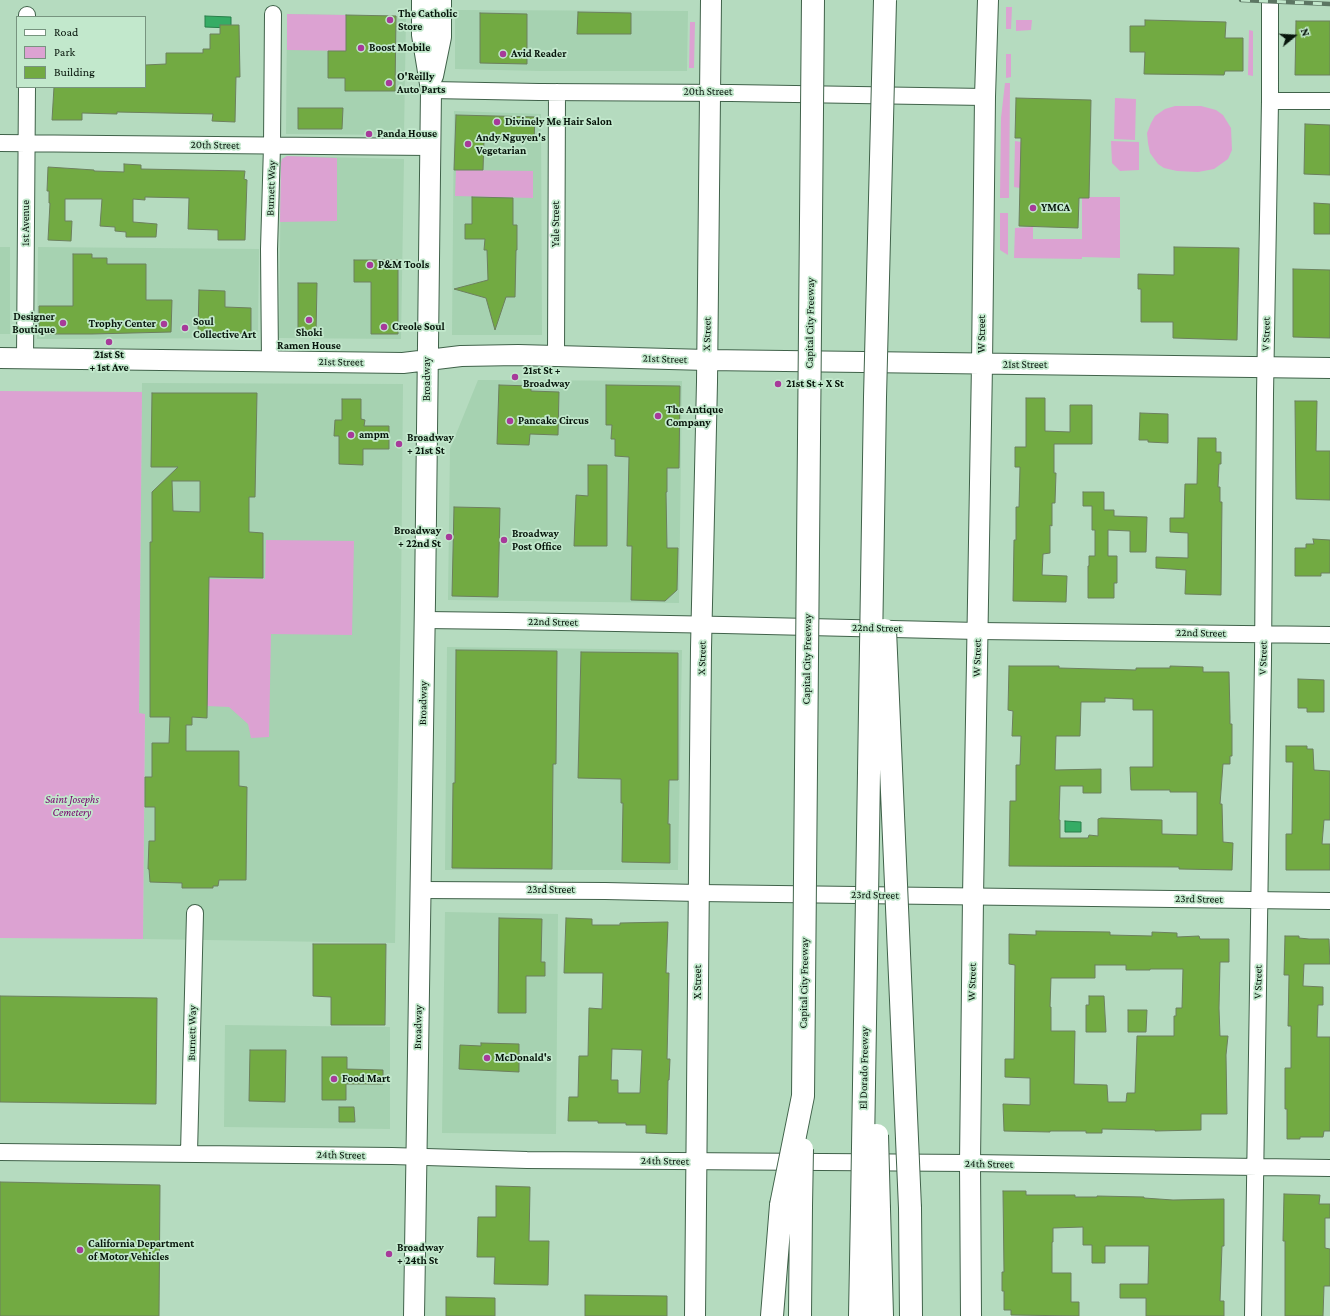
<!DOCTYPE html>
<html>
<head>
<meta charset="utf-8">
<style>
	body { margin:0 }
	#map { position:relative; width:1330px; height:1316px; overflow:hidden; background:#b5dbbf; font-family:"Crimson Pro",serif }
	canvas { display:block }
	.legend { position:absolute; left:16px; top:16px; width:130px; height:72px; box-sizing:border-box; background:#c2e8cc; border:1px solid #77947f; margin:0; padding:5px 7px; list-style:none; font-size:12px; color:#07150b }
	.legend li { display:flex; align-items:center; gap:8px; height:20px }
	.legend b { width:20px; border:1px solid #77947f }
	.north { position:absolute; left:1274px; top:16px; width:40px; height:40px; -webkit-text-stroke:3px #c2e8cc; paint-order:stroke; rotate:72deg; font-size:11px; font-weight:700; line-height:16px; text-align:center; color:#07150b }
	.north::after { content:''; display:block; margin:auto; width:14px; height:18px; background:#07150b; clip-path:polygon(50% 0,100% 100%,50% 72%,0 100%) }
</style>
</head>
<body>
<div id="map">
<canvas width="1330" height="1316"></canvas>
<ul class="legend">
<li><b style="height:5px;background:#fff"></b>Road</li>
<li><b style="height:11px;background:#dca2d2"></b>Park</li>
<li><b style="height:11px;background:#72aa42"></b>Building</li>
</ul>
<div class="north">N</div>
</div>
<script>
const ctx = document.querySelector('canvas').getContext('2d');
ctx.lineJoin = 'round';
function fillPath(path, color) { ctx.fillStyle = color; ctx.fill(path, 'evenodd'); }
const shape = rows => new Path2D(rows.map(r => 'M' + r).join(''));
function stroke(path, color, width, dash) { ctx.strokeStyle = color; ctx.lineWidth = width; ctx.lineCap = dash ? 'butt' : 'round'; ctx.setLineDash(dash || []); ctx.stroke(path); }
function write(font, color, halo, rows, align = 'center') {
  ctx.font = font + ' "Crimson Pro",serif'; ctx.lineWidth = 3.5; ctx.setLineDash([]); ctx.textBaseline = 'middle'; ctx.strokeStyle = halo; ctx.fillStyle = color; for (const [text, x, y, turn = 0] of rows) {
    ctx.save(); ctx.translate(x, y); ctx.rotate((+turn || 0) * Math.PI / 180); ctx.textAlign = isNaN(turn) ? turn : align; if (halo) ctx.strokeText(text, 0, 0); ctx.fillText(text, 0, 0); ctx.restore();
  }
}
fillPath(shape([
	[455,10,688,11,687,71,540,71,455,69],
	[287,14,406,16,404,135,286,134],
	[454,111,541,114,542,335,452,335],
	[287,156,404,159,401,339,279,338,281,163,282,159],
	[0,247,10,247,10,334,0,334],
	[38,247,259,249,258,338,37,339],
	[478,380,682,381,679,603,448,600,450,449],
	[142,383,403,384,401,600,395,943,143,939,145,714,139,714],
	[447,647,682,650,678,870,445,870],
	[445,912,558,914,556,1134,442,1133],
	[225,1025,390,1027,390,1129,224,1127]
]), '#a6d2b1');
fillPath(shape([
	[1006,7,1012,7,1011,29,1006,29],
	[287,14,346,15,346,51,287,50],
	[1016,20,1032,20,1031,30,1016,31],
	[690,22,695,22,694,68,689,68],
	[1249,30,1253,31,1253,76,1248,75],
	[1006,54,1011,54,1011,77,1006,78],
	[1005,83,1010,83,1009,198,1000,198,1001,118],
	[1115,98,1136,99,1135,140,1114,139],
	[1175,106,1201,106,1216,110,1223,115,1231,128,1232,150,1228,159,1214,169,1198,172,1177,171,1164,168,1158,164,1150,153,1148,143,1147,133,1151,123,1155,116,1165,109],
	[1015,141,1021,142,1020,188,1014,187],
	[1111,141,1139,142,1139,170,1120,171,1112,163],
	[287,156,337,158,337,221,280,222,281,163,282,159],
	[456,170,533,171,533,198,455,196],
	[1082,197,1120,197,1120,258,1082,257,1082,259,1014,258,1015,228,1033,227,1033,239,1082,239],
	[1000,213,1008,213,1008,255,1000,250],
	[0,391,142,392,139,713,145,714,143,939,0,938],
	[266,540,354,541,352,635,271,634,269,737,251,738,248,724,229,707,207,706,208,579,265,579]
]), '#dca2d2');
const water = shape([
	[205,16,231,17,231,28,205,27,205,16],
	[1065,821,1081,822,1081,832,1065,832,1065,821]
]);
fillPath(water, '#36ac65');
stroke(water, '#287f4a', 1);
const building = shape([
	[578,12,631,13,631,34,577,34,578,12],
	[480,13,527,14,527,64,480,63,480,13],
	[346,15,396,16,395,91,345,91,345,78,328,78,328,51,346,51,346,15],
	[1145,20,1226,22,1225,38,1243,38,1243,71,1225,71,1224,75,1144,74,1145,52,1130,52,1130,26,1145,26,1145,20],
	[1296,21,1330,21,1330,75,1295,75,1296,21],
	[220,25,239,25,240,77,236,77,235,122,212,121,213,114,117,112,117,114,82,113,82,120,52,120,54,87,145,87,145,65,166,64,166,53,203,53,203,49,210,49,210,34,220,34,220,25],
	[1016,98,1091,100,1089,198,1079,198,1078,228,1019,226,1021,138,1015,138,1016,98],
	[298,108,343,108,342,129,298,129,298,108],
	[456,115,535,117,534,140,484,139,483,170,454,170,456,115],
	[1305,124,1330,125,1330,175,1304,174,1305,124],
	[124,164,141,165,141,169,245,171,244,179,247,180,245,240,218,240,218,230,188,229,189,198,145,197,145,200,133,199,133,222,157,224,156,237,126,237,126,232,115,231,115,227,100,226,102,199,65,199,65,221,72,221,71,241,48,240,50,203,49,203,49,191,47,191,48,167,94,170,94,171,124,172,124,164],
	[472,197,513,198,513,225,517,225,517,250,516,250,515,297,506,297,495,330,486,298,454,289,488,280,487,250,484,250,485,239,465,239,465,224,472,224,472,197],
	[1314,203,1330,204,1330,234,1314,234,1314,203],
	[1174,247,1239,248,1237,340,1173,338,1173,322,1141,322,1141,289,1138,289,1138,274,1174,275,1174,247],
	[73,254,92,254,92,258,107,258,107,264,146,264,146,300,172,300,171,332,92,334,39,334,39,306,73,306,73,254],
	[354,260,398,260,398,334,371,334,371,282,354,282,354,260],
	[1293,269,1330,270,1330,338,1293,337,1293,269],
	[298,283,317,283,316,333,298,333,298,283],
	[199,290,225,291,225,307,251,308,251,334,198,332,199,290],
	[499,385,531,386,531,391,559,392,558,435,530,434,529,445,497,444,499,385],
	[606,385,680,386,679,468,667,468,667,492,666,492,667,548,678,548,677,590,665,601,631,600,632,546,627,546,629,457,615,456,615,439,611,439,612,425,606,425,606,385],
	[152,393,257,393,255,497,249,497,249,532,263,533,263,578,209,577,207,718,192,717,192,725,186,725,186,751,239,751,239,786,247,787,246,880,219,880,218,886,213,886,213,888,182,888,182,883,150,882,149,869,148,869,149,841,155,841,155,807,145,807,145,777,152,777,152,743,169,743,170,717,150,717,150,542,152,542,152,492,178,467,151,467,152,393],
	[172,481,200,481,200,512,173,511,172,481],
	[1026,398,1045,398,1045,431,1070,432,1070,405,1092,405,1092,444,1054,444,1054,473,1056,473,1055,503,1052,503,1052,526,1050,525,1050,553,1043,554,1042,575,1067,576,1066,602,1013,601,1014,540,1016,540,1016,507,1019,507,1020,467,1015,467,1015,447,1026,447,1026,398],
	[342,399,361,399,361,419,365,420,364,426,389,426,389,449,363,449,363,465,339,464,339,436,334,436,335,420,342,420,342,399],
	[1295,401,1317,401,1316,451,1330,451,1330,500,1296,499,1295,401],
	[1140,413,1168,414,1168,443,1148,442,1148,440,1139,440,1140,413],
	[1198,438,1216,438,1216,452,1221,452,1221,464,1219,464,1218,487,1220,487,1220,502,1222,502,1221,595,1185,594,1186,570,1156,568,1156,557,1188,558,1188,533,1170,532,1170,518,1184,518,1185,484,1197,484,1198,438],
	[588,465,607,465,607,546,574,546,576,495,588,496,588,465],
	[1083,492,1104,492,1104,510,1114,510,1114,516,1147,517,1146,552,1130,552,1130,531,1108,530,1108,556,1117,556,1117,583,1114,583,1114,598,1088,598,1088,566,1089,566,1089,556,1095,556,1095,530,1092,530,1092,506,1083,506,1083,492],
	[454,507,500,508,498,597,452,596,454,507],
	[1313,539,1330,540,1330,573,1321,573,1321,576,1295,576,1295,548,1306,548,1306,544,1314,544,1313,539],
	[456,650,557,651,556,764,553,764,552,869,452,868,453,783,455,783,456,650],
	[581,652,678,653,678,780,669,780,668,824,670,824,670,863,622,862,623,803,621,803,621,779,578,778,581,652],
	[1009,666,1059,666,1059,668,1136,670,1136,668,1170,668,1170,666,1203,667,1203,672,1229,672,1230,717,1230,724,1232,724,1232,756,1230,756,1230,764,1223,764,1220,804,1222,804,1223,842,1233,843,1232,870,1179,869,1179,867,1009,866,1010,801,1016,801,1016,765,1020,765,1021,736,1012,736,1013,711,1008,710,1009,666],
	[1105,698,1133,699,1133,710,1153,710,1153,767,1130,767,1131,790,1170,790,1170,792,1197,792,1197,835,1162,834,1162,820,1101,818,1098,819,1098,836,1089,835,1088,838,1060,838,1060,820,1059,820,1060,786,1083,786,1083,793,1101,793,1101,769,1055,770,1056,736,1080,736,1081,702,1105,702,1105,698],
	[1298,679,1324,680,1324,712,1307,712,1307,708,1298,708,1298,679],
	[1286,746,1307,746,1307,749,1313,749,1314,770,1330,771,1330,820,1324,820,1322,844,1330,844,1330,870,1286,870,1286,834,1292,834,1293,762,1286,762,1286,746],
	[499,918,542,919,541,962,545,962,545,976,526,976,526,1013,498,1013,499,918],
	[566,918,592,919,592,925,620,925,620,923,668,922,666,973,669,973,667,1059,670,1059,669,1080,668,1080,667,1134,646,1133,646,1125,626,1125,626,1123,598,1123,598,1121,568,1121,569,1097,578,1097,579,1056,588,1056,589,1008,602,1009,603,973,564,973,566,918],
	[612,1049,642,1050,640,1093,618,1093,618,1080,611,1080,612,1049],
	[1036,931,1110,932,1110,935,1152,936,1152,932,1177,933,1177,937,1199,936,1200,939,1229,939,1229,962,1220,962,1219,1008,1220,1036,1228,1036,1226,1055,1227,1114,1201,1114,1201,1130,1155,1131,1155,1130,1102,1129,1102,1133,1086,1133,1086,1131,1050,1131,1050,1132,1004,1131,1003,1104,1030,1105,1030,1078,1005,1077,1005,1059,1014,1059,1015,965,1009,964,1009,934,1036,935,1036,931],
	[1095,965,1126,965,1126,970,1150,970,1150,969,1183,969,1182,1008,1176,1008,1176,1016,1174,1016,1174,1036,1137,1036,1135,1093,1127,1093,1126,1102,1108,1102,1107,1085,1074,1084,1075,1031,1051,1031,1051,1007,1050,1007,1051,978,1095,978,1095,965],
	[1285,936,1299,936,1299,938,1309,939,1329,939,1330,964,1304,964,1303,986,1323,987,1323,1005,1318,1005,1317,1037,1330,1037,1330,1131,1324,1131,1323,1137,1300,1137,1300,1139,1287,1139,1287,1109,1285,1109,1285,1068,1291,1068,1291,1026,1288,1026,1289,975,1284,975,1285,936],
	[313,944,386,944,385,1025,331,1025,331,997,313,996,313,944],
	[0,996,157,998,156,1104,0,1102,0,996],
	[1089,996,1104,996,1106,1032,1086,1032,1086,1005,1089,1005,1089,996],
	[1128,1010,1147,1010,1146,1032,1128,1032,1128,1010],
	[481,1043,519,1044,519,1072,459,1069,460,1045,481,1046,481,1043],
	[250,1050,286,1050,285,1102,249,1101,250,1050],
	[322,1057,347,1057,347,1069,383,1070,383,1084,346,1084,346,1100,322,1100,322,1057],
	[339,1107,354,1107,355,1122,339,1122,339,1107],
	[0,1182,160,1185,159,1316,0,1316,0,1182],
	[496,1186,530,1187,529,1241,549,1241,548,1285,494,1284,495,1257,477,1257,478,1217,496,1217,496,1186],
	[1003,1191,1026,1191,1026,1195,1075,1195,1075,1197,1097,1197,1097,1196,1144,1197,1144,1198,1173,1200,1224,1199,1224,1246,1222,1246,1220,1301,1224,1301,1224,1316,1146,1316,1146,1298,1120,1298,1120,1284,1148,1284,1149,1246,1105,1246,1105,1263,1092,1263,1092,1245,1083,1245,1083,1227,1053,1228,1053,1242,1052,1242,1052,1273,1071,1273,1071,1302,1079,1302,1079,1316,1011,1315,1011,1310,1004,1310,1004,1291,1002,1291,1002,1272,1004,1272,1003,1191],
	[1284,1194,1320,1195,1319,1204,1330,1204,1330,1218,1325,1218,1325,1248,1330,1249,1330,1286,1324,1286,1323,1316,1285,1316,1285,1241,1283,1241,1284,1194],
	[585,1295,667,1296,667,1316,585,1316,585,1295],
	[446,1297,495,1298,495,1316,446,1316,446,1297]
]);
fillPath(building, '#72aa42');
stroke(building, '#6c805e', 1);
const minor = shape([
	[27,17,27,15],
	[431,90,539,92,731,93,985,97],
	[1270,101,1330,101],
	[0,143,430,147],
	[556,355,557,92],
	[25,358,27,87],
	[270,361,269,249,272,146,273,14],
	[425,620,507,621,724,625,978,631,1330,635],
	[421,890,605,891,699,893,1330,901],
	[0,1152,392,1156,527,1160,970,1163,1330,1168],
	[189,1153,195,913],
	[1253,1316,1263,660,1265,394,1270,101,1270,0]
]);
const major = shape([
	[433,76,441,37,441,0],
	[0,358,403,363,461,356,518,355,707,360,1330,368],
	[414,1316,425,600,431,90,422,35,422,0],
	[695,1316,701,648,707,382,711,0],
	[971,1316,970,1163,973,897,982,364,985,97,988,0]
]);
const highway = shape([
	[910,1208,911,1316],
	[879,1209,882,1316],
	[772,1316,781,1205],
	[800,1316,801,1206],
	[860,1316,862,1209]
]);
stroke(minor, '#40624a', 18);
stroke(major, '#40624a', 22);
stroke(highway, '#40624a', 24);
stroke(minor, '#fff', 16);
stroke(major, '#fff', 20);
stroke(highway, '#fff', 22);
const rail = shape([
	[1241,0,1330,4]
]);
stroke(rail, '#5c7663', 4.5);
stroke(rail, '#c2e8cc', 3, [9]);
const highwayBridge = shape([
	[885,630,910,1208],
	[877,1135,879,1209],
	[781,1205,803,1096,813,0],
	[801,1206,802,1149],
	[862,1209,875,397,885,0]
]);
stroke(highwayBridge, '#40624a', 24, []);
stroke(highwayBridge, '#fff', 22);
for (const [x, y, r, color] of [
	[390,20,4,"#a73a9a"],
	[361,48,4,"#a73a9a"],
	[503,54,4,"#a73a9a"],
	[389,83,4,"#a73a9a"],
	[497,122,4,"#a73a9a"],
	[369,134,4,"#a73a9a"],
	[468,144,4,"#a73a9a"],
	[1033,208,4,"#a73a9a"],
	[370,265,4,"#a73a9a"],
	[309,320,4,"#a73a9a"],
	[63,323,4,"#a73a9a"],
	[164,324,4,"#a73a9a"],
	[384,327,4,"#a73a9a"],
	[185,328,4,"#a73a9a"],
	[109,342,4,"#a73a9a"],
	[515,377,4,"#a73a9a"],
	[778,384,4,"#a73a9a"],
	[658,416,4,"#a73a9a"],
	[510,421,4,"#a73a9a"],
	[351,435,4,"#a73a9a"],
	[399,444,4,"#a73a9a"],
	[449,537,4,"#a73a9a"],
	[504,540,4,"#a73a9a"],
	[487,1058,4,"#a73a9a"],
	[334,1079,4,"#a73a9a"],
	[80,1250,4,"#a73a9a"],
	[389,1254,4,"#a73a9a"]
]) { const dot = new Path2D(); dot.arc(x, y, r, 0, 2 * Math.PI); ctx.fillStyle = color; ctx.fill(dot); stroke(dot, '#c2e8cc', 1.5); }
write('bold 11px', '#07150b', '#c2e8cc', [
	["The Catholic",398,14],
	["Store",398,27],
	["Boost Mobile",369,48],
	["Avid Reader",511,54],
	["O'Reilly",397,77],
	["Auto Parts",397,90],
	["Divinely Me Hair Salon",505,122],
	["Panda House",377,134],
	["Andy Nguyen's",476,138],
	["Vegetarian",476,151],
	["YMCA",1041,208],
	["P&M Tools",378,265],
	["Designer",55,317,"right"],
	["Boutique",55,330,"right"],
	["Soul",193,322],
	["Collective Art",193,335],
	["Trophy Center",156,324,"right"],
	["Creole Soul",392,327],
	["Shoki",309,333,"center"],
	["Ramen House",309,346,"center"],
	["21st St",109,355,"center"],
	["+ 1st Ave",109,368,"center"],
	["21st St +",523,371],
	["Broadway",523,384],
	["21st St + X St",786,384],
	["The Antique",666,410],
	["Company",666,423],
	["Pancake Circus",518,421],
	["ampm",359,435],
	["Broadway",407,438],
	["+ 21st St",407,451],
	["Broadway",441,531,"right"],
	["+ 22nd St",441,544,"right"],
	["Broadway",512,534],
	["Post Office",512,547],
	["McDonald's",495,1058],
	["Food Mart",342,1079],
	["California Department",88,1244],
	["of Motor Vehicles",88,1257],
	["Broadway",397,1248],
	["+ 24th St",397,1261]
], 'left');
write('11px', '#07150b', '#c2e8cc', [
	["20th Street",708,92],
	["20th Street",215,145,1],
	["Burnett Way",271,188,-88],
	["1st Avenue",26,223,-90],
	["Yale Street",556,224,-90],
	["Capital City Freeway",810,323,-89],
	["X Street",707,334,-89],
	["W Street",982,334,-90],
	["V Street",1266,334,-89],
	["21st Street",665,359,2],
	["21st Street",341,362,1],
	["21st Street",1025,365],
	["Broadway",427,379,-90],
	["22nd Street",553,622,1],
	["22nd Street",877,628,1],
	["22nd Street",1201,633,1],
	["X Street",702,658,-89],
	["W Street",977,658,-89],
	["V Street",1263,658,-89],
	["Capital City Freeway",807,659,-89],
	["Broadway",423,703,-89],
	["23rd Street",551,890],
	["23rd Street",875,895,1],
	["23rd Street",1199,899,1],
	["X Street",698,982,-90],
	["W Street",972,982,-89],
	["V Street",1258,982,-89],
	["Capital City Freeway",804,983,-89],
	["Broadway",418,1027,-89],
	["Burnett Way",192,1033,-89],
	["El Dorado Freeway",864,1068,-89],
	["24th Street",341,1155,1],
	["24th Street",665,1161,1],
	["24th Street",989,1164,1]
]);
write('italic 11px', '#77006d', '#c2e8cc', [
	["Saint Josephs",72,800],
	["Cemetery",72,813]
]);
</script>
</body>
</html>
